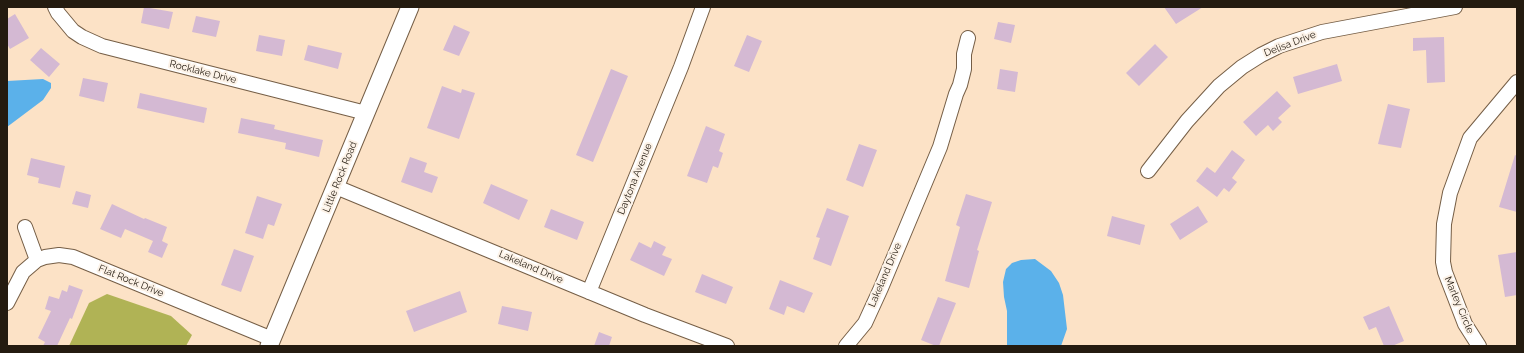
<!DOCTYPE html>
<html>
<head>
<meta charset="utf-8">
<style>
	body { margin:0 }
	#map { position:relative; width:1524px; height:353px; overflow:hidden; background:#fce2c6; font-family:Raleway,sans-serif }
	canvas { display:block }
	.frame { position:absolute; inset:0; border:8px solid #241b10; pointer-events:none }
</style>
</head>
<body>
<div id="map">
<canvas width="1524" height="353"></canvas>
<div class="frame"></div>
</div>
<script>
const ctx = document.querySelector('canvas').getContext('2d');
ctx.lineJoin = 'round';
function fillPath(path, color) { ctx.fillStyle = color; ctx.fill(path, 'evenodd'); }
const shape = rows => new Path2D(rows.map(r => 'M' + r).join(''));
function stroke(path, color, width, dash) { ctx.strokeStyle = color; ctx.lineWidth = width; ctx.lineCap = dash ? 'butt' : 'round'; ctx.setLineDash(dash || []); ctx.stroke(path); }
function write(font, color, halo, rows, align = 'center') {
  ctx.font = font + ' Raleway,sans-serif'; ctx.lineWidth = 4; ctx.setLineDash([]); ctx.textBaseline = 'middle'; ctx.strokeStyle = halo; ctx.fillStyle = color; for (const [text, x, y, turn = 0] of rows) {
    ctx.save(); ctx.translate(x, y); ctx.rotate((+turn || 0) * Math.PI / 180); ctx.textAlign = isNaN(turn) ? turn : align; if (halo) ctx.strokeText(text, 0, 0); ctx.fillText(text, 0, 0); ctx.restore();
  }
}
fillPath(shape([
	[107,294,171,316,192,335,186,346,69,346,89,303]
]), '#b0b355');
fillPath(shape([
	[43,79,51,83,51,88,43,100,7,127,7,81],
	[1035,259,1051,271,1059,283,1063,295,1067,329,1061,346,1007,346,1007,311,1004,297,1003,282,1006,269,1012,263,1021,260]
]), '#5bb1ea');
fillPath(shape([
	[144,7,173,12,169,29,141,23],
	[1164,7,1203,7,1176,24],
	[15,14,29,38,10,49,7,44,7,19],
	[196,16,220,21,216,37,192,32],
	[998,22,1015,25,1011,43,994,39],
	[454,25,470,32,459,56,443,50],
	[259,35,285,40,282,56,256,51],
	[747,35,762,41,749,72,734,66],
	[1444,37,1445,82,1427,83,1426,50,1413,51,1413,38],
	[1155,44,1168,57,1139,86,1126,73],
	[308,45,342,53,338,69,304,60],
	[41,48,60,64,49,77,30,60],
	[1337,64,1342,81,1298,94,1293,77],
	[611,69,628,76,593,162,576,155],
	[1000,69,1018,72,1015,92,997,89],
	[83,78,108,83,104,102,79,96],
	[442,86,461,93,462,89,475,93,459,139,427,128],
	[1277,91,1291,106,1278,118,1282,122,1273,131,1268,125,1256,136,1243,122],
	[140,93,207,108,204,123,137,108],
	[1388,104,1410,109,1401,148,1378,144],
	[241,118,275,125,274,129,323,140,319,157,285,149,286,143,238,133],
	[706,126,725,134,719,151,723,153,718,168,713,166,707,183,687,176],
	[859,144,877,150,863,187,846,180],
	[1232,150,1245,160,1232,178,1237,182,1229,192,1224,188,1217,197,1196,181,1207,167,1215,173],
	[1515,155,1517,156,1517,212,1499,207],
	[410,157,427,163,424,172,438,177,432,193,401,182],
	[31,158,65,166,60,188,38,183,39,178,27,175],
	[491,184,528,200,519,220,483,203],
	[76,191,91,195,88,208,72,204],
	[966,194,992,202,977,250,979,251,969,288,945,281,960,227,956,225],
	[257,196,282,204,274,226,268,224,263,239,245,233],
	[112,204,144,219,145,218,167,227,162,241,168,244,162,258,148,252,153,241,125,229,121,238,100,229],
	[1198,206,1208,222,1180,240,1170,224],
	[827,208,849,216,831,266,813,259,820,238,816,237],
	[551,209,584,222,577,240,544,227],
	[1112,216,1145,225,1140,245,1107,236],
	[654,241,666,247,662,255,672,259,664,276,630,260,639,242,651,248],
	[234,249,254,256,241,292,221,285],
	[1517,252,1517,295,1505,297,1498,255],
	[702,274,733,287,726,304,695,292],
	[780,280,813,293,804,313,787,306,784,315,769,309],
	[69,285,83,290,72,319,70,318,57,346,43,346,45,342,38,338,51,311,45,309,49,296,59,299,62,290,67,292],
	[460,291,467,312,414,332,406,311],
	[938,297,956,303,939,346,936,346,921,340],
	[502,306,532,312,528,331,498,324],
	[1389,306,1404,341,1392,346,1384,346,1376,327,1369,330,1363,317],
	[599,332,612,337,609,346,594,346]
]), '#d4b9d3');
const minor = shape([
	[55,7,58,13,73,31,82,37,102,46,366,113],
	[1148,171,1187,121,1219,86,1242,67,1261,55,1279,46,1322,32,1455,7],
	[336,187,645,315,727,346],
	[25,227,37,260],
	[589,292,681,67,703,7],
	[7,303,23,272,37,260,45,257,59,255,73,257,272,339],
	[846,346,865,323,881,288,940,147,956,94,960,85,964,69,964,54,968,38],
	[1479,346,1465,324,1445,272,1443,262,1444,224,1450,193,1470,138,1517,82]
]);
const major = shape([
	[269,346,410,7]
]);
stroke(minor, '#755e46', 16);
stroke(major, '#755e46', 19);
stroke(minor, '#fff', 14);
stroke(major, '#fff', 17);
write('10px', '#241b10', '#fcf2e7', [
	["Delisa Drive",1290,44,-21],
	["Rocklake Drive",203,72,14],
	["Little Rock Road",340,177,-68],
	["Daytona Avenue",635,179,-68],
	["Lakeland Drive",531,267,23],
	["Lakeland Drive",885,275,-67],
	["Flat Rock Drive",131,281,22],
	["Marley Circle",1459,305,67]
]);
</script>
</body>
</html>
